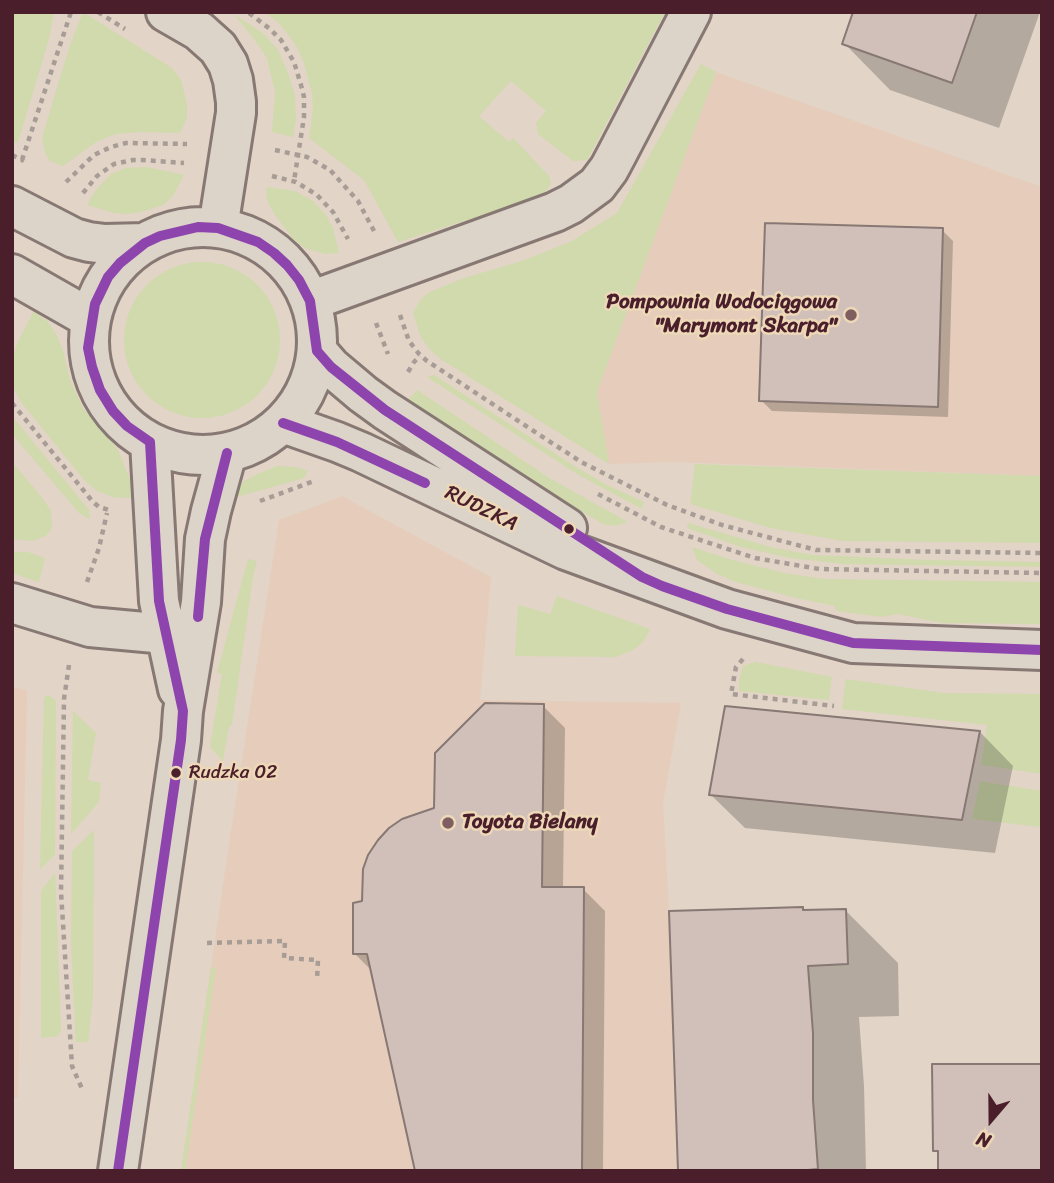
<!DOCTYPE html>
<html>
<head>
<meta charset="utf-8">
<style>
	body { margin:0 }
	#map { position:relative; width:1054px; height:1183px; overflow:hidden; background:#e2d4c6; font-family:Sriracha,sans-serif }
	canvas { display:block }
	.frame { position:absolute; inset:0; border:14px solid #4a1f2b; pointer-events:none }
	.north { position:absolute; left:956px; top:1085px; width:70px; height:70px; -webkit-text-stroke:5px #edd8b7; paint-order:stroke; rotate:200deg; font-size:19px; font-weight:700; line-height:28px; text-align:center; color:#4a1f2b }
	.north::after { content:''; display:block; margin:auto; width:24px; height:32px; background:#4a1f2b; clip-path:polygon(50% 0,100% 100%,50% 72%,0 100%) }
</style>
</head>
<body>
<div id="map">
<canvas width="1054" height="1183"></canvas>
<div class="frame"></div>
<div class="north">N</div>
</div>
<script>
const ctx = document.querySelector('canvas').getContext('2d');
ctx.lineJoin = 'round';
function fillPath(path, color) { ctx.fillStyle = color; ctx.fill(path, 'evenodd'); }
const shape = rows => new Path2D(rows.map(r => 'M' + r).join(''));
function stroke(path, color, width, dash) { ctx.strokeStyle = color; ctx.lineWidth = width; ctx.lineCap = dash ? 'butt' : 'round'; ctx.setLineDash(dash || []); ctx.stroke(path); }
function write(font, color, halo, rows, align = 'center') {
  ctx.font = font + ' Sriracha,sans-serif'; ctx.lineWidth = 5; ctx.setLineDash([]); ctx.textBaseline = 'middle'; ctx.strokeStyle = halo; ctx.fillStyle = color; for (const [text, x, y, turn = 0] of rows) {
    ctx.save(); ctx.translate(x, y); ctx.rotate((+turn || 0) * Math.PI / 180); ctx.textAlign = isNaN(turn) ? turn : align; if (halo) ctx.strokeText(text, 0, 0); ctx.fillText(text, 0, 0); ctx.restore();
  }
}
fillPath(shape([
	[716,72,1042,187,1042,476,675,462,609,464,597,392],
	[342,496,491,577,480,700,681,703,663,803,669,911,678,1171,181,1171,229,844,279,520],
	[12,687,27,690,18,1098,12,1098]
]), '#e6cdbb');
fillPath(shape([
	[12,12,54,12,49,39,18,142,12,143],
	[83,12,172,68,181,80,187,104,187,118,180,133,140,132,116,134,96,142,63,166,50,161,45,153,42,138,70,45],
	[264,12,665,12,587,160,573,161,538,134,536,123,546,111,511,81,479,116,509,142,513,138,549,176,551,184,543,196,398,242,364,180,309,138,313,110,312,94,304,63,297,47,286,32,277,21],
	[234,14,264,34,278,50,288,73,295,96,296,119,293,137,272,132,275,92,267,58,254,39],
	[701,64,716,72,597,392,609,464,442,360,429,349,421,337,413,313,420,300,428,293,464,278,522,261,572,241,617,213],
	[147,167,184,175,173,196,163,205,141,212,128,214,114,213,87,205,96,190,111,174,126,168],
	[266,187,295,191,313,201,326,215,333,228,339,253,326,254,307,249,294,240,275,215,267,200],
	'124 340a78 78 0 1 1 156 0a78 78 0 1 1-156 0Z',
	[34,311,48,322,56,334,63,351,70,380,83,408,118,450,131,482,132,498,113,497,97,491,85,481,21,402,12,385,12,360,18,342],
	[434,375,571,464,607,485,644,502,642,509,577,474,427,377],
	[417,390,551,479,628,522,614,526,603,524,526,479,408,400],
	[12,416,89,510,90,519,79,513,12,434],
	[12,462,40,495,51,511,52,528,47,535,33,541,12,539],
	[695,464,1042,476,1042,543,843,541,771,528,690,504],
	[277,466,296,467,308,471,304,478,233,498,243,482,253,476],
	[688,523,774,548,813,555,928,560,1042,562,1042,567,844,564,790,558,741,547,687,528],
	[692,547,732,560,784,573,824,579,1042,582,1042,624,942,623,898,614,881,617,836,611,835,606,796,598,736,582,717,574,697,560],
	[12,552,28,552,45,558,39,582,12,573],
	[248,559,257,561,253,577,232,725,229,726,223,761,210,747,222,674,217,673],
	[557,596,650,629,643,642,633,650,616,657,515,656,518,605,550,614],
	[756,662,832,677,829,700,739,691,739,681,743,666],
	[846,679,944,693,1042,694,1042,774,981,765,987,725,842,709],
	[48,695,56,700,55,855,40,869,44,698],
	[73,711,96,733,88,780,101,783,99,802,71,834],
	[980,781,1042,791,1042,827,972,819],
	[94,830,93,996,88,1042,76,1042,71,944,72,851],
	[55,873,61,1030,58,1036,41,1038,41,891],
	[211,967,216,968,185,1171,181,1171]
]), '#d0daac');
fillPath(shape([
	[855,12,1040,12,999,128,890,90,844,43],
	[942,230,953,241,948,417,772,411,761,400],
	[543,706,565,728,563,889,583,889,605,911,603,1171,417,1171,373,972,354,953,364,902,436,809],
	[980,732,1013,766,995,853,745,828,711,795],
	[802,908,805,912,845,910,898,963,899,1016,859,1017,864,1086,866,1171,680,1171]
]), '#0003');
const building = shape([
	[853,12,977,12,952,83,842,44,853,12],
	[765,223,943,228,938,407,759,401,765,223],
	[485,703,544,704,542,887,584,887,582,1171,415,1171,367,954,353,954,353,903,362,901,363,869,368,855,378,840,389,828,402,819,434,808,435,753,485,703],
	[725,706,980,731,962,820,709,795,725,706],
	[803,907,803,910,846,909,848,964,808,966,813,1033,813,1100,818,1169,798,1171,678,1171,669,911,803,907],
	[932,1064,1042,1064,1042,1171,938,1171,938,1151,933,1151,932,1064]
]);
fillPath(building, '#d1bfb9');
stroke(building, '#877874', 2);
const minor = shape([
	[166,12,199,31,218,48,228,64,233,80,236,102,236,113,218,228],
	[12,206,74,238,89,242,105,244,145,243],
	'89 341a114 114 0 1 1 228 0a114 114 0 1 1-228 0Z',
	[12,274,91,319],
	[310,301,555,212,571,204,597,185,609,169,617,154,691,12],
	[317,351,331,367,363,394,385,410,567,528],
	[283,423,337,442,361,452,566,550,727,609,853,643,1042,650],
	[150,442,159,601,178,689],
	[12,603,90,627,166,634,190,634],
	[118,1171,181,740,183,711,201,602,205,539,211,511,227,453]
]);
stroke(minor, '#877874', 44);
stroke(shape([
	[98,12,125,29],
	[249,13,270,29,281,40,294,62,301,85,304,97,304,117,294,181],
	[275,150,307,157,330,170,358,201,374,231],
	[12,155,24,161],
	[22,160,71,12],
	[272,176,296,182,317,195,333,212,348,239],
	[66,182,94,155,111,147,126,143,187,144],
	[83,193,97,176,114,164,133,160,143,160,184,163],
	[400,315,409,341,419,354,427,361,581,462,667,505,722,525,816,550,1042,553],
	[376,323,388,354],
	[408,372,414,362,420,356],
	[12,403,93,502,99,507,109,510],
	[598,494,661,527,755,558,819,569,1042,573],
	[260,501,314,481],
	[87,582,99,548,107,513],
	[743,659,736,667,731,694,834,706],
	[69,665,64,699,61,892,72,1066,83,1091],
	[207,943,285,941,284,958,318,960,317,980]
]), '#a79d96', 4.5, [5, 5]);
stroke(minor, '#dcd4c9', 38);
stroke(shape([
	[317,351,331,367,385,410,642,577,662,586,727,609,853,643,1042,650],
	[283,423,337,442,425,483],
	[150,442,127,426,113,411,100,390,92,367,88,348,95,304,108,277,120,263,145,243,160,236,198,227,218,228,258,242,274,253,287,265,299,280,310,301,317,351],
	[198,617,205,539,227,453],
	[118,1171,181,740,183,711,159,601,150,442]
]), '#8e44ad', 10);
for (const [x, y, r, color] of [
	[851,315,7,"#7f5e61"],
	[569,529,6,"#4a1f2b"],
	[176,773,6,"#4a1f2b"],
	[448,823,7,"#7f5e61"]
]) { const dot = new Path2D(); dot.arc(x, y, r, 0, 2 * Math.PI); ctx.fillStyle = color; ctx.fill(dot); stroke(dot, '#edd8b7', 2.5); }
write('19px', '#4a1f2b', '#edd8b7', [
	["Rudzka 02",189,773]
], 'left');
write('bold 21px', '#4a1f2b', '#edd8b7', [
	["Pompownia Wodociągowa",837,303],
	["\"Marymont Skarpa\"",837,327],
	["Toyota Bielany",462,823,"left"]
], 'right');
write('21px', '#4a1f2b', '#edd8b7', [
	["RUDZKA",481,509,26]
]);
</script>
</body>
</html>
